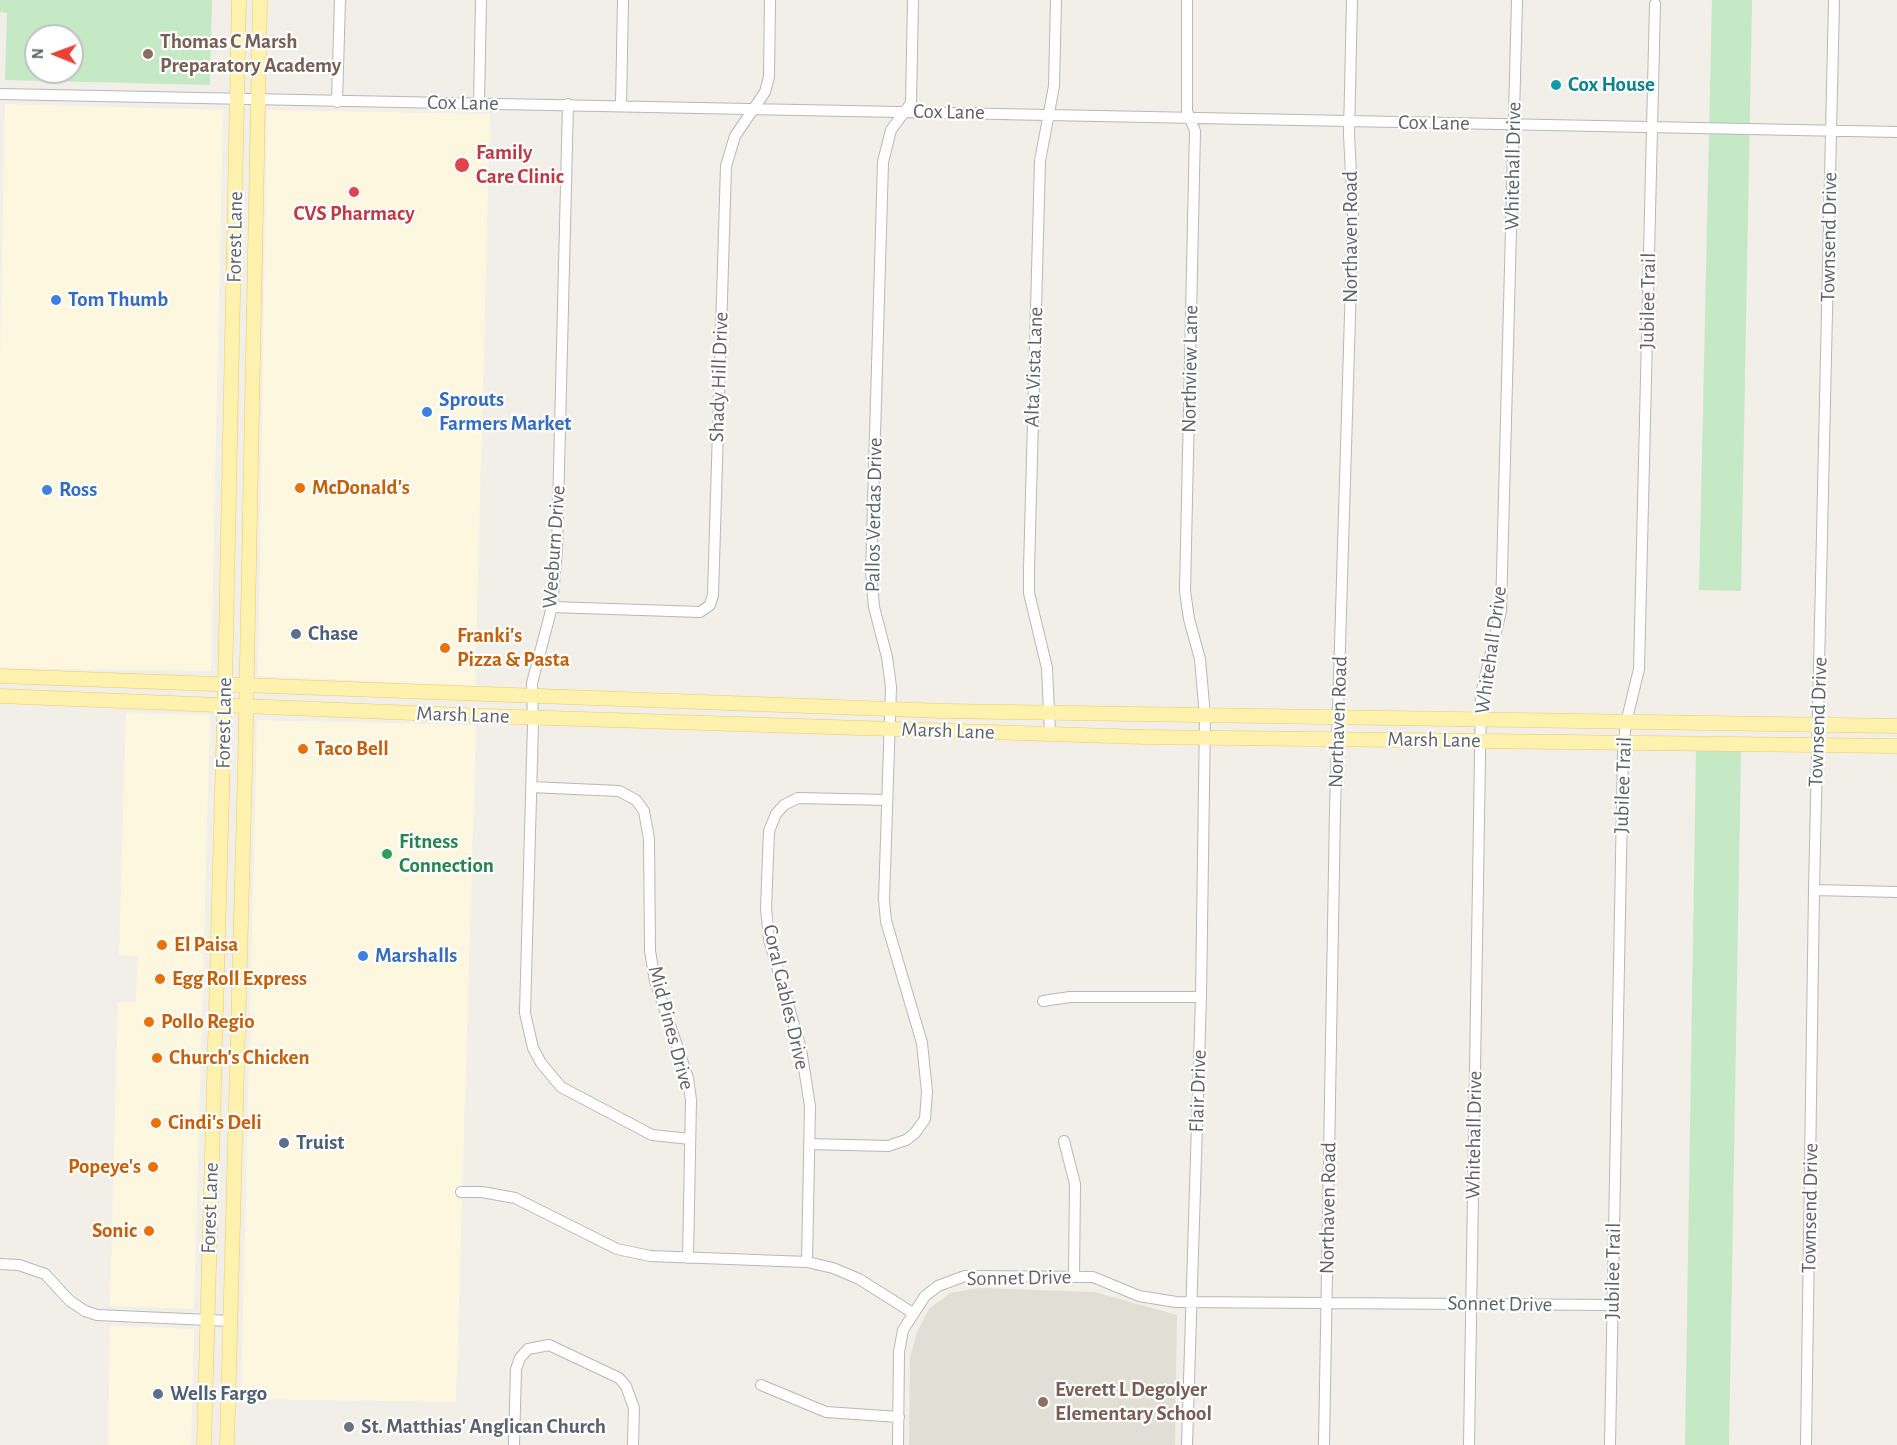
<!DOCTYPE html>
<html>
<head>
<meta charset="utf-8">
<style>
	body { margin:0 }
	#map { position:relative; width:1897px; height:1445px; overflow:hidden; background:#f1efe8; font-family:"Alegreya Sans",sans-serif }
	canvas { display:block }
	.north { position:absolute; left:24px; top:24px; width:60px; height:60px; box-sizing:border-box; background:#fff; border:2px solid #bfc1c3; border-radius:50%; rotate:271deg; font-size:16px; font-weight:700; line-height:24px; text-align:center; color:#5f6368 }
	.north::after { content:''; display:block; margin:auto; width:21px; height:27px; background:#ea4335; clip-path:polygon(50% 0,100% 100%,50% 72%,0 100%) }
</style>
</head>
<body>
<div id="map">
<canvas width="1897" height="1445"></canvas>
<div class="north">N</div>
</div>
<script>
const ctx = document.querySelector('canvas').getContext('2d');
ctx.lineJoin = 'round';
function fillPath(path, color) { ctx.fillStyle = color; ctx.fill(path, 'evenodd'); }
const shape = rows => new Path2D(rows.map(r => 'M' + r).join(''));
function stroke(path, color, width, dash) { ctx.strokeStyle = color; ctx.lineWidth = width; ctx.lineCap = dash ? 'butt' : 'round'; ctx.setLineDash(dash || []); ctx.stroke(path); }
function write(font, color, halo, rows, align = 'center') {
  ctx.font = font + ' "Alegreya Sans",sans-serif'; ctx.lineWidth = 4.5; ctx.setLineDash([]); ctx.textBaseline = 'middle'; ctx.strokeStyle = halo; ctx.fillStyle = color; for (const [text, x, y, turn = 0] of rows) {
    ctx.save(); ctx.translate(x, y); ctx.rotate((+turn || 0) * Math.PI / 180); ctx.textAlign = isNaN(turn) ? turn : align; if (halo) ctx.strokeText(text, 0, 0); ctx.fillText(text, 0, 0); ctx.restore();
  }
}
fillPath(shape([
	[5,104,223,110,211,671,0,668,0,367],
	[267,110,490,114,475,686,258,676],
	[126,713,210,715,194,1309,110,1306,118,1002,136,1002,138,956,119,955],
	[257,720,476,725,456,1402,241,1399],
	[110,1326,194,1329,191,1445,108,1445]
]), '#fef7e0');
fillPath(shape([
	[979,1288,1094,1292,1177,1315,1175,1445,909,1445,910,1358,917,1332,929,1309,950,1293]
]), '#e1ded6');
fillPath(shape([
	[0,0,212,0,210,85,5,80,7,13,0,12],
	[36,36,72,36,72,72,36,72],
	[1712,0,1752,0,1741,591,1699,590],
	[1696,750,1741,751,1729,1445,1685,1445]
]), '#c5e8c5');
const minor = shape([
	[1187,0,1187,111,1195,131,1185,591,1189,619,1200,659,1205,716,1201,997,1187,1445],
	[0,94,1897,132],
	[337,102,340,0],
	[479,103,481,0],
	[568,104,557,550,552,607,532,683,533,724,525,1013,533,1048,541,1063,561,1087,652,1135,690,1139],
	[621,105,623,0],
	[552,607,700,612,710,605,713,595,726,166,735,136,765,92,769,77,770,0],
	[1050,734,1047,668,1029,593,1029,569,1040,161,1054,86,1056,0],
	[531,787,619,791,636,800,644,811,649,839,650,951,655,981,688,1078,691,1100,688,1258],
	[1814,890,1897,892],
	[1043,1001,1070,997,1201,997],
	[1064,1141,1075,1184,1074,1276],
	[809,1144,888,1146,906,1140,915,1133,925,1119,927,1092,922,1043,886,921,884,900,891,687,887,657,874,607,871,571,883,162,891,130,911,103,913,0],
	[461,1192,482,1192,515,1198,617,1249,650,1256,807,1262,833,1268,859,1279,913,1313],
	[807,1262,810,1106,801,1049,769,939,766,908,769,831,776,814,784,805,798,798,887,800],
	[0,1264,19,1265,45,1274,70,1301,85,1311,97,1315,231,1321],
	[761,1385,826,1412,899,1417],
	[514,1445,516,1369,520,1358,528,1349,549,1345,619,1378,626,1386,634,1408,633,1445],
	[898,1445,899,1352,903,1330,925,1296,938,1286,965,1276,1093,1277,1139,1296,1176,1302,1613,1305],
	[1324,1445,1335,810,1353,216,1349,134,1352,0],
	[1469,1445,1481,694,1501,611,1517,0],
	[1610,1445,1623,752,1626,723,1639,669,1655,4],
	[1806,1445,1814,890,1834,0]
]);
const major = shape([
	[0,676,944,711,1897,726],
	[0,696,486,716,1144,737,1897,746],
	[204,1445,225,685,239,0],
	[227,1445,245,769,260,0]
]);
stroke(minor, '#b5b8bc', 12);
stroke(major, '#f2c960', 15);
stroke(minor, '#fff', 10);
stroke(major, '#fff2af', 14);
for (const [x, y, r, color] of [
	[148,54,6,"#8d6e63"],
	[1556,85,6,"#0f9aa8"],
	[462,165,8,"#e0444e"],
	[354,192,6,"#e0444e"],
	[56,300,6,"#3f7fe0"],
	[427,412,6,"#3f7fe0"],
	[300,488,6,"#e8710a"],
	[47,490,6,"#3f7fe0"],
	[296,634,6,"#5c6f8a"],
	[445,648,6,"#e8710a"],
	[303,749,6,"#e8710a"],
	[387,854,6,"#2e9e5b"],
	[162,945,6,"#e8710a"],
	[363,956,6,"#3f7fe0"],
	[160,979,6,"#e8710a"],
	[149,1022,6,"#e8710a"],
	[157,1058,6,"#e8710a"],
	[156,1123,6,"#e8710a"],
	[284,1143,6,"#5c6f8a"],
	[153,1167,6,"#e8710a"],
	[149,1231,6,"#e8710a"],
	[158,1394,6,"#5c6f8a"],
	[1043,1402,6,"#8d6e63"],
	[349,1427,6,"#6b7280"]
]) { const dot = new Path2D(); dot.arc(x, y, r, 0, 2 * Math.PI); ctx.fillStyle = color; ctx.fill(dot); stroke(dot, '#fff', 2); }
write('bold 21px', '#785e54', '#fff', [
	["Thomas C Marsh",160,42],
	["Preparatory Academy",160,66],
	["Everett L Degolyer",1055,1390],
	["Elementary School",1055,1414]
], 'left');
write('bold 21px', '#0d838f', '#fff', [
	["Cox House",1568,85]
], 'left');
write('21px', '#5f6368', '#fff', [
	["Cox Lane",463,103,1],
	["Cox Lane",949,112,1],
	["Cox Lane",1434,123,1],
	["Whitehall Drive",1513,166,-89],
	["Forest Lane",235,237,-89],
	["Northaven Road",1351,237,-90],
	["Townsend Drive",1829,237,-89],
	["Jubilee Trail",1648,301,-89],
	["Alta Vista Lane",1034,367,-88],
	["Northview Lane",1190,369,-89],
	["Shady Hill Drive",719,377,-88],
	["Pallos Verdas Drive",874,515,-89],
	["Weeburn Drive",554,547,-86],
	["Whitehall Drive",1491,650,-82],
	["Marsh Lane",463,715,2],
	["Northaven Road",1338,722,-88],
	["Townsend Drive",1818,722,-88],
	["Forest Lane",224,723,-89],
	["Marsh Lane",948,731,2],
	["Marsh Lane",1434,740,1],
	["Jubilee Trail",1623,785,-88],
	["Coral Gables Drive",786,997,77],
	["Mid Pines Drive",671,1028,75],
	["Flair Drive",1198,1091,-88],
	["Whitehall Drive",1474,1135,-89],
	["Forest Lane",210,1208,-88],
	["Northaven Road",1328,1208,-89],
	["Townsend Drive",1810,1208,-89],
	["Jubilee Trail",1613,1271,-89],
	["Sonnet Drive",1019,1278,-1],
	["Sonnet Drive",1500,1304,1]
]);
write('bold 21px', '#be3a42', '#fff', [
	["Family",476,153],
	["Care Clinic",476,177],
	["CVS Pharmacy",354,214,"center"]
], 'left');
write('bold 21px', '#366cbe', '#fff', [
	["Tom Thumb",68,300],
	["Sprouts",439,400],
	["Farmers Market",439,424],
	["Ross",59,490],
	["Marshalls",375,956]
], 'left');
write('bold 21px', '#c56008', '#fff', [
	["McDonald's",312,488],
	["Franki's",457,636],
	["Pizza & Pasta",457,660],
	["Taco Bell",315,749],
	["El Paisa",174,945],
	["Egg Roll Express",172,979],
	["Pollo Regio",161,1022],
	["Church's Chicken",169,1058],
	["Cindi's Deli",168,1123],
	["Popeye's",141,1167,"right"],
	["Sonic",137,1231,"right"]
], 'left');
write('bold 21px', '#4e5e75', '#fff', [
	["Chase",308,634],
	["Truist",296,1143],
	["Wells Fargo",170,1394]
], 'left');
write('bold 21px', '#27864d', '#fff', [
	["Fitness",399,842],
	["Connection",399,866]
], 'left');
write('bold 21px', '#5b616d', '#fff', [
	["St. Matthias' Anglican Church",361,1427]
], 'left');
</script>
</body>
</html>
